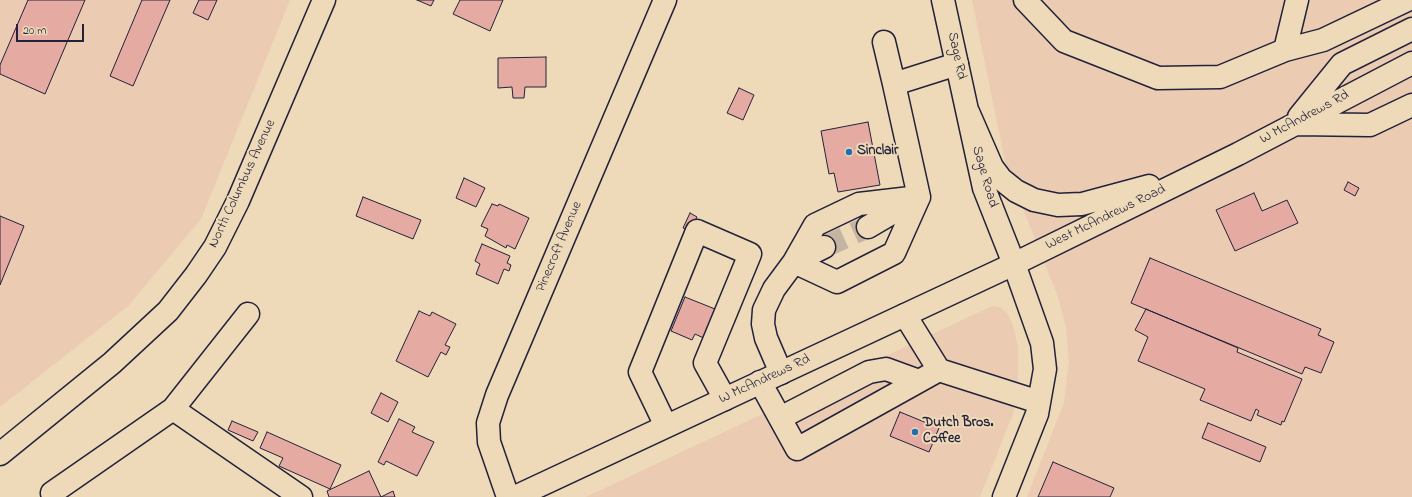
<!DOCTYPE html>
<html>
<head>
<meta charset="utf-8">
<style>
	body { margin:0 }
	#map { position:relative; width:1412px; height:497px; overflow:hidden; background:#eed9b8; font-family:"Indie Flower",sans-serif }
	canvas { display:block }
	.scale { position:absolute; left:16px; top:24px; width:68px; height:18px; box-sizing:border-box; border:2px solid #22223b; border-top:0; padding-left:5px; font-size:12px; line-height:14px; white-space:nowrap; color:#22223b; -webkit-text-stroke:3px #eed9b8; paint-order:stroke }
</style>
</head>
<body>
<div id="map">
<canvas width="1412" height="497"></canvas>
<div class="scale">20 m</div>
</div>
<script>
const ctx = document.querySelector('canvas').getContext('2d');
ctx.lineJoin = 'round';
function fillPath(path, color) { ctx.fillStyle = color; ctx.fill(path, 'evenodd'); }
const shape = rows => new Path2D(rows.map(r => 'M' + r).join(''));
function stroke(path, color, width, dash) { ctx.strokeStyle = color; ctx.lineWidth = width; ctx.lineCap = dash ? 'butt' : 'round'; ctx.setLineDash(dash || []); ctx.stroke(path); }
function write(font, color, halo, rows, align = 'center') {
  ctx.font = font + ' "Indie Flower",sans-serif'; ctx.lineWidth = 4; ctx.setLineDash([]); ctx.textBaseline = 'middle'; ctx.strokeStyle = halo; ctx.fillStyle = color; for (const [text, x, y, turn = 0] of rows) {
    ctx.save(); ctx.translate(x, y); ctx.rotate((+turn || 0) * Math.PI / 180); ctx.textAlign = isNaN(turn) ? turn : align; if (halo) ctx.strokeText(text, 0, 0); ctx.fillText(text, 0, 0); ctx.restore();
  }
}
fillPath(shape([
	[0,0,290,0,201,219,128,306,0,407],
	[972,0,1412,0,1412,497,1027,497,1064,403,1069,361,1066,327,1058,297,1006,166],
	[992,306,1000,307,1007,313,1013,325,1018,347,1018,378,1014,411,980,497,586,497]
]), '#ebcbb2');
const building = shape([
	[28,0,85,0,45,94,0,74,0,65,28,0],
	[142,0,170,0,133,86,110,76,142,0],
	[199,0,217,0,208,20,193,13,199,0],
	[417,0,434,0,431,6,417,0],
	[460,0,503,0,490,31,453,14,460,0],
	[546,57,546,87,525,87,524,98,513,98,512,87,498,88,498,58,546,57],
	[739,88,754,95,743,120,727,113,739,88],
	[868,122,880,185,838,192,834,173,829,174,821,131,868,122],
	[464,178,485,188,476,207,456,198,464,178],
	[1348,182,1359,188,1355,196,1344,190,1348,182],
	[1254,193,1262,211,1287,200,1298,223,1235,251,1216,210,1254,193],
	[363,197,421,220,413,239,356,216,363,197],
	[492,204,498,206,499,204,529,218,515,249,507,245,506,248,485,236,488,229,481,226,492,204],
	[690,213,697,217,690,231,683,228,690,213],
	[0,216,24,226,0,285,0,216],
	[482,244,510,256,507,263,511,265,509,271,504,269,498,284,476,274,480,264,475,261,482,244],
	[1150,258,1321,329,1318,335,1334,342,1321,373,1305,367,1302,374,1131,303,1150,258],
	[685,297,720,311,708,340,695,334,692,340,671,331,685,297],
	[1146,309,1238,348,1237,352,1302,379,1284,422,1282,421,1281,425,1257,415,1259,411,1256,409,1251,421,1200,400,1205,389,1138,361,1148,337,1135,330,1146,309],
	[419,311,430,316,432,312,456,324,445,345,450,347,446,355,441,352,428,377,396,361,419,311],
	[381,393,398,402,388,422,371,413,381,393],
	[900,412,939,428,929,452,890,436,900,412],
	[399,419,415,427,412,432,434,442,417,476,386,461,384,465,378,462,399,419],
	[232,421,258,432,253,441,228,430,232,421],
	[1208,423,1266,447,1260,462,1202,438,1208,423],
	[267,432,341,465,330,489,279,466,283,458,260,448,267,432],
	[1053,462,1114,488,1110,497,1038,497,1053,462],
	[369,471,381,497,393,491,395,497,329,497,327,491,369,471]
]);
fillPath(building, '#e5aba3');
stroke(building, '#22223b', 1);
stroke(shape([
	[824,247,868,227]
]), '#c5b49f', 22, [22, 11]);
const minor = shape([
	[1025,0,1064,41,1158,78,1220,77,1285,50,1297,0],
	[884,42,894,84],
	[1285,50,1323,40,1407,0],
	[868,227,919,197,894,84,957,64],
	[794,262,837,282,894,253,919,197],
	[794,262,824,247],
	[248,314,173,409,301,497],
	[905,315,939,370,1039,402],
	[781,373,766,338,763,324,764,310,774,289,794,262,815,225,859,204,919,197],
	[760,382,797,449,939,370],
	[780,418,869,372,886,369,919,381],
	[666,426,640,372,697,231,750,254,705,363,725,399],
	[0,454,112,363,168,311,196,275,215,247,238,201,324,0],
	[52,493,173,409],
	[508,497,489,442,488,423,497,395,665,0],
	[1004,497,1037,414,1045,369,1042,343,1014,264]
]);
const major = shape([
	[943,0,984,188,1014,264],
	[968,112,992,167,1001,179,1016,191,1034,200,1058,205,1082,204,1149,186],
	[1299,117,1342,64,1412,29],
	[1297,124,1370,125,1412,105],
	[515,497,1014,264,1238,154,1412,63]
]);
stroke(minor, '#22223b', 25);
stroke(major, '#22223b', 25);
stroke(minor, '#eed9b8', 22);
stroke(major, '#eed9b8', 22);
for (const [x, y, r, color] of [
	[849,152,4,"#1f6fb2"],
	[915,432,4,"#1f6fb2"]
]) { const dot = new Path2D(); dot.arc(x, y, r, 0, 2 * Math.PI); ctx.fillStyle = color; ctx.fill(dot); stroke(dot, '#eed9b8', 1.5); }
write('14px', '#22223b', '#eed9b8', [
	["Sage Rd",956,56,78],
	["W McAndrews Rd",1305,118,-28],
	["Sage Road",984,177,74],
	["North Columbus Avenue",243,184,-65],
	["West McAndrews Road",1106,218,-26],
	["Pinecroft Avenue",560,247,-67],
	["W McAndrews Rd",765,380,-25]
]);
write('bold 14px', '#22223b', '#eed9b8', [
	["Sinclair",857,152],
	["Dutch Bros.",923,424],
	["Coffee",923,440]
], 'left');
</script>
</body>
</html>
